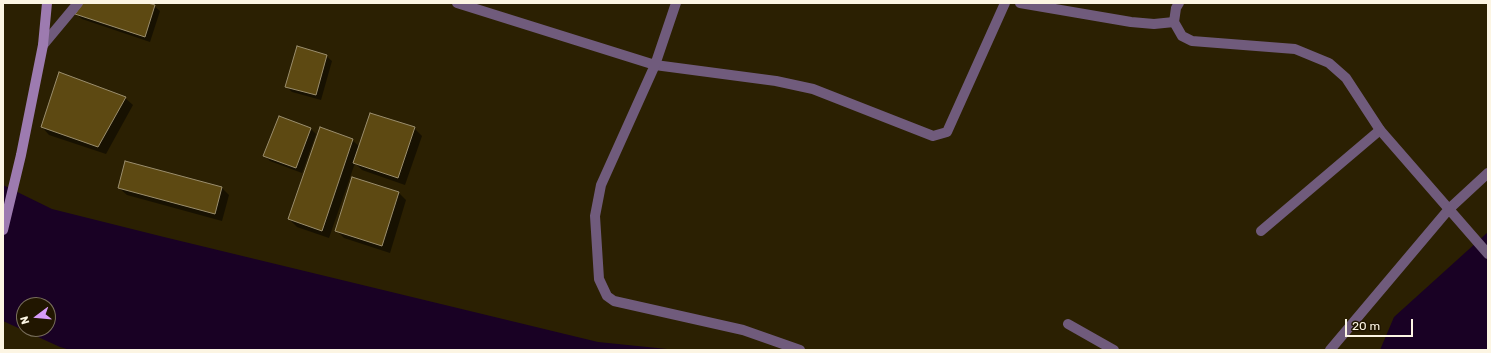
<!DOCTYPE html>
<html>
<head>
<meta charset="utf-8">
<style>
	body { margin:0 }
	#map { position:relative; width:1491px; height:353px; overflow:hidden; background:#2b2002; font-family:Rubik,sans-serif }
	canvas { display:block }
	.frame { position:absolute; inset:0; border:4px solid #fcf5e3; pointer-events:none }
	.north { position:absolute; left:16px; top:297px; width:40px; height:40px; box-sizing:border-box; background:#211600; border:1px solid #796f5b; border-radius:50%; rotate:254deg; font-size:11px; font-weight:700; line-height:16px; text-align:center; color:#fcf5e3 }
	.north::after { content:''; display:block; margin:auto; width:14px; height:18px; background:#d79bf8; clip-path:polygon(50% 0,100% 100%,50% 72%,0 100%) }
	.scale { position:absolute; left:1345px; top:319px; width:68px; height:18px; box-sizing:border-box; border:2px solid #fcf5e3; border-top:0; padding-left:5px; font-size:12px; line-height:14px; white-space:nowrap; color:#fcf5e3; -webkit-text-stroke:3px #211600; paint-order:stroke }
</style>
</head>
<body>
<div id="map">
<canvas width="1491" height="353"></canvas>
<div class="frame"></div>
<div class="north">N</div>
<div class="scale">20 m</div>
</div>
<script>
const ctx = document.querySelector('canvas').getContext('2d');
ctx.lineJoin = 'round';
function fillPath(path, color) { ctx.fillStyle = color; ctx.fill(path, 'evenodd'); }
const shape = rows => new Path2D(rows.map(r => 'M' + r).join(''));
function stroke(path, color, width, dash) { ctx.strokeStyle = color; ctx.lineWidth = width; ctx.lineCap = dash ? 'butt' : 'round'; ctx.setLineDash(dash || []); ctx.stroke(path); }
fillPath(shape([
	[3,185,52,209,164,237,598,342,677,350,70,350,60,347,3,321],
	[24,305,48,305,48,329,24,329],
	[1488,232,1488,350,1380,350,1394,317]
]), '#190124');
fillPath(shape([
	[85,3,145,3,154,6,160,11,150,42,82,19,76,14],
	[326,56,332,61,321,100,292,92,286,86],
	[125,98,133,105,106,154,49,135,42,127],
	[279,117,311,129,316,134,302,173,270,161,265,156],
	[414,128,422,136,405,185,362,170,355,163,329,238,297,227,289,219,352,140,360,147],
	[353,178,399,193,406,200,390,253,344,238,336,230],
	[119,188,222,188,229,195,222,221,127,195]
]), '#0007');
const building = shape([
	[83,3,148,3,155,5,145,37,75,14,83,3],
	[297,46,327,55,316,95,285,87,297,46],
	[59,72,126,97,98,147,41,127,59,72],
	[370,113,415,127,398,178,353,163,370,113],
	[279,116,311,128,296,168,263,156,279,116],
	[320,127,353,139,322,231,288,219,320,127],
	[125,161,222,187,215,214,118,188,125,161],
	[352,177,399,192,382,246,335,231,352,177]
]);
fillPath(building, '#5d4912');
stroke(building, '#9b8e6d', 1);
stroke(shape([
	[1020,3,1131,22,1154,24,1174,22],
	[655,65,776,81,813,89,933,136,947,132,1005,3],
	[1261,231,1380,130]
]), '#705b7c', 10);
stroke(shape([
	[457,3,655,65],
	[676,3,655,65,601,185,595,216,599,279,607,296,614,301,743,330,800,350],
	[1179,3,1176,8,1174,22,1182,36,1192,41,1295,49,1329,63,1346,78,1380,130,1488,254],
	[43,45,78,3],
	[1068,324,1114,350],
	[1330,350,1449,209,1488,173]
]), '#705b7c', 10);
stroke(shape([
	[3,230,21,155,43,45,47,3]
]), '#9d7bb0', 10);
</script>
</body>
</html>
